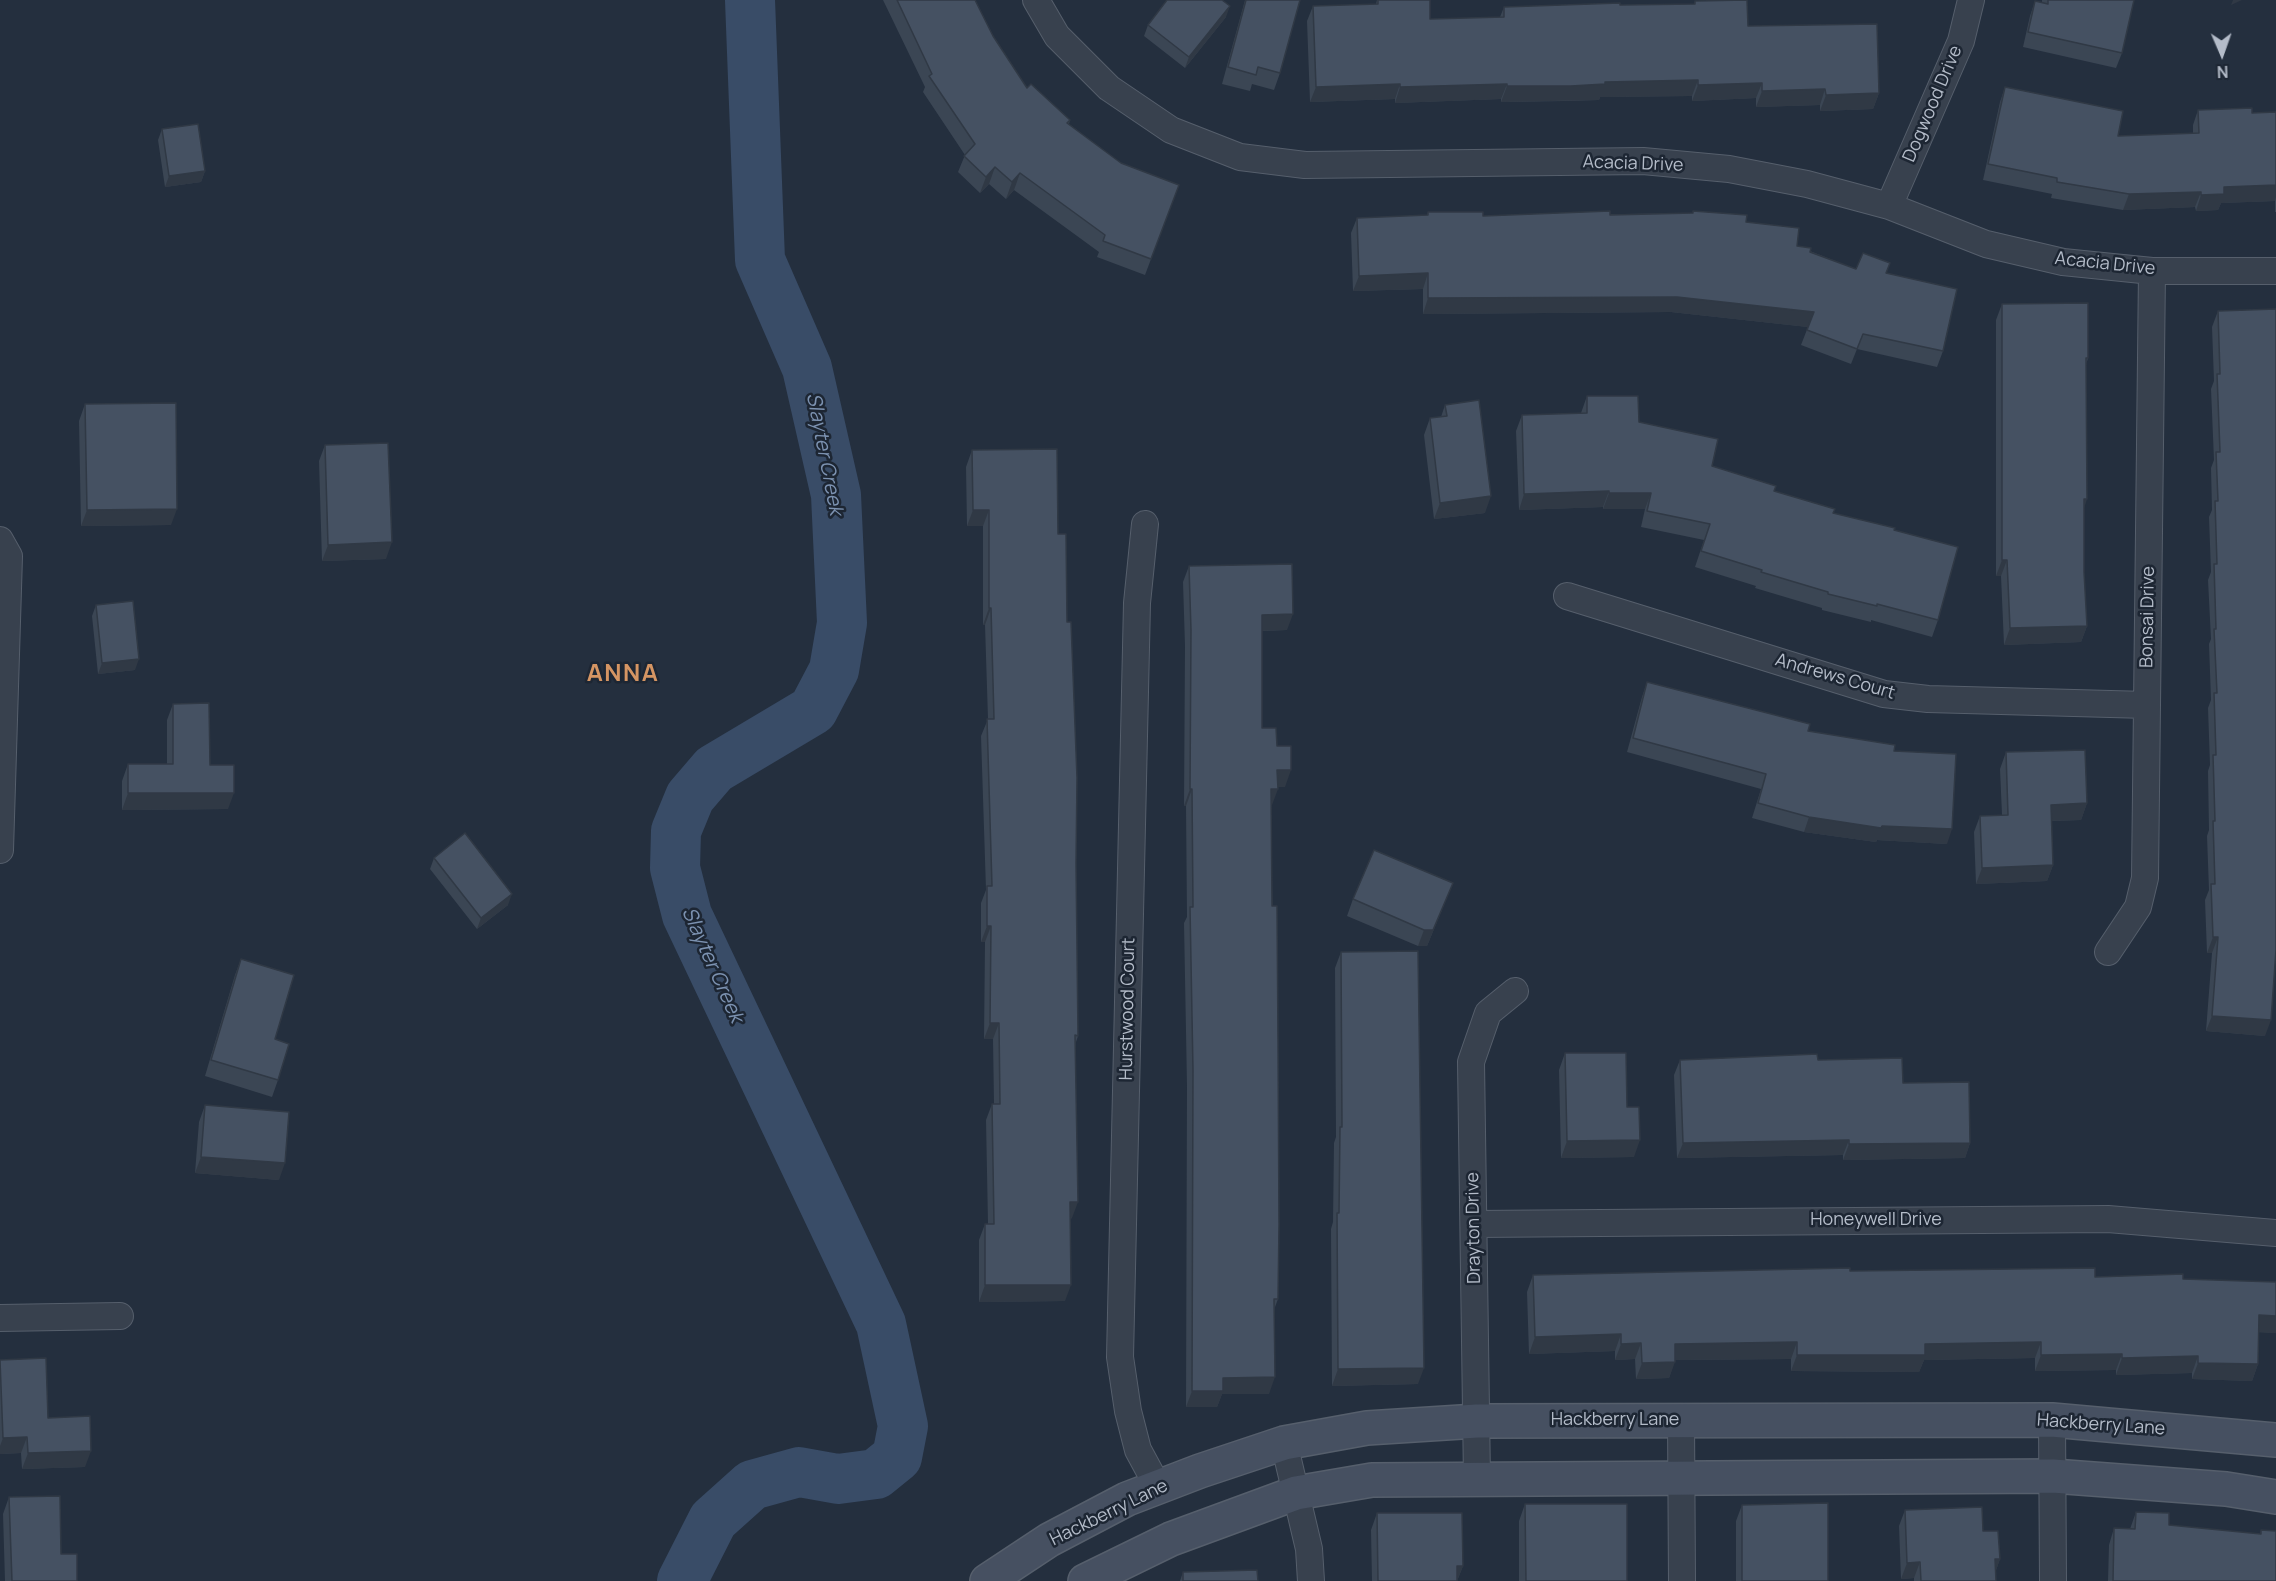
<!DOCTYPE html>
<html>
<head>
<meta charset="utf-8">
<style>
	body { margin:0 }
	#map { position:relative; width:2276px; height:1581px; overflow:hidden; background:#242f3e; font-family:Manrope,sans-serif }
	canvas { display:block }
	.north { position:absolute; left:2192px; top:24px; width:60px; height:60px; -webkit-text-stroke:4px #1d2633; paint-order:stroke; rotate:178deg; font-size:16px; font-weight:700; line-height:24px; text-align:center; color:#b4bcc9 }
	.north::after { content:''; display:block; margin:auto; width:21px; height:27px; background:#b4bcc9; clip-path:polygon(50% 0,100% 100%,50% 72%,0 100%) }
</style>
</head>
<body>
<div id="map">
<canvas width="2276" height="1581"></canvas>
<div class="north">N</div>
</div>
<script>
const ctx = document.querySelector('canvas').getContext('2d');
ctx.lineJoin = 'round';
const shape = rows => new Path2D(rows.map(r => 'M' + r).join(''));
function stroke(path, color, width, dash) { ctx.strokeStyle = color; ctx.lineWidth = width; ctx.lineCap = dash ? 'butt' : 'round'; ctx.setLineDash(dash || []); ctx.stroke(path); }
function fillPath(path, color) { ctx.fillStyle = color; ctx.fill(path, 'evenodd'); }
function write(font, color, halo, rows, align = 'center') {
  ctx.font = font + ' Manrope,sans-serif'; ctx.lineWidth = 5; ctx.setLineDash([]); ctx.textBaseline = 'middle'; ctx.strokeStyle = halo; ctx.fillStyle = color; for (const [text, x, y, turn = 0] of rows) {
    ctx.save(); ctx.translate(x, y); ctx.rotate((+turn || 0) * Math.PI / 180); ctx.textAlign = isNaN(turn) ? turn : align; if (halo) ctx.strokeText(text, 0, 0); ctx.fillText(text, 0, 0); ctx.restore();
  }
}
stroke(shape([
	[682,1581,713,1520,752,1485,799,1472,838,1479,876,1474,897,1457,903,1426,881,1324,687,915,675,868,676,831,690,797,714,769,813,710,834,670,842,623,836,495,807,368,760,260,750,0]
]), '#394c67', 50);
const street = shape([
	[1036,0,1057,36,1109,88,1171,130,1240,157,1305,165,1643,161,1729,169,1807,184,1889,206,1986,244,2063,262,2152,271,2276,271],
	[1889,206,1961,41,1971,0],
	[1145,524,1137,603,1120,1357,1128,1411,1138,1450,1158,1487],
	[0,540,9,556,0,850],
	[1567,596,1884,694,1928,699,2147,705],
	[2108,952,2138,907,2145,878,2152,271],
	[1475,1224,2108,1219,2276,1233],
	[0,1318,120,1316],
	[1681,1420,1682,1581],
	[2052,1420,2053,1581],
	[1284,1443,1309,1549,1311,1581],
	[1477,1480,1471,1062,1488,1013,1515,991]
]);
const secondary = shape([
	[987,1581,1049,1540,1127,1499,1200,1471,1284,1443,1367,1428,1477,1421,2052,1420,2276,1440],
	[1085,1581,1171,1539,1296,1493,1372,1480,2053,1476,2226,1489,2276,1497]
]);
stroke(street, '#565f6c', 28);
stroke(secondary, '#565f6c', 36);
stroke(street, '#38414e', 26);
stroke(secondary, '#465061', 33);
fillPath(shape([
	[883,0,975,0,993,36,1027,88,1070,120,1069,124,1121,163,1179,185,1145,275,1097,257,1099,252,1014,190,1006,199,989,184,980,193,958,172,965,155,923,92,925,87],
	[1245,0,1300,0,1280,73,1274,90,1252,84,1250,91,1222,84],
	[1377,0,1430,19,1500,17,1504,7,1694,4,1695,1,1748,26,1879,93,1873,109,1820,111,1820,105,1756,107,1756,98,1692,101,1692,96,1600,97,1599,100,1565,101,1501,102,1501,99,1395,103,1395,99,1310,102,1307,21,1313,6,1376,4],
	[2042,0,2134,0,2122,53,2116,68,2023,47,2030,16,2035,1,2042,2],
	[1226,17,1185,68,1144,36,1148,25],
	[2005,87,2118,136,2193,133,2193,125,2198,110,2252,113,2276,112,2276,212,2275,212,2275,201,2221,203,2218,210,2196,211,2195,207,2123,210,2051,198,2052,194,1983,180,2000,102],
	[162,129,205,171,201,182,165,187,158,140],
	[1693,211,1746,222,1797,246,1856,269,1886,273,1943,351,1937,367,1857,349,1851,364,1801,345,1808,327,1671,312,1423,314,1423,289,1353,291,1351,233,1357,218,1427,215,1428,212,1483,216,1693,213],
	[2002,304,2088,358,2086,365,2084,508,2084,572,2087,626,2081,642,2004,645,2001,576,1996,576,1996,320],
	[2218,311,2265,1036,2206,1031,2212,953,2207,953,2205,900,2209,890,2207,836,2209,830,2208,771,2210,765,2208,708,2211,700,2209,644,2211,639,2208,580,2211,572,2209,517,2212,510,2211,468,2214,460,2211,389,2214,381,2212,327],
	[1587,396,1639,422,1712,466,1774,491,1833,513,1894,530,1938,620,1932,637,1871,620,1871,622,1822,610,1822,608,1755,588,1756,586,1695,567,1704,540,1641,527,1645,509,1603,509,1603,507,1519,510,1516,431,1522,415,1581,413],
	[85,404,171,525,81,526,79,421],
	[1445,405,1485,513,1434,519,1424,435,1430,418,1441,417],
	[325,445,386,559,322,561,319,461],
	[972,450,1058,534,1067,622,1076,864,1078,1036,1076,1042,1072,1218,1070,1219,1065,1301,979,1302,979,1240,985,1224,988,1224,986,1120,992,1104,994,1104,993,1039,984,1039,985,942,981,942,981,903,986,890,981,736,988,719,985,625,983,625,983,526,967,526,966,467],
	[1189,566,1287,630,1262,631,1262,728,1277,746,1285,787,1278,787,1271,805,1278,1299,1275,1307,1269,1394,1222,1394,1217,1407,1186,1407,1187,1086,1184,923,1187,917,1186,806,1184,806,1185,646,1183,582],
	[96,605,135,670,98,674,92,616],
	[1647,682,1808,731,1894,751,1947,844,1877,840,1876,842,1804,832,1752,818,1761,789,1627,752,1642,697],
	[173,704,210,765,228,809,122,810,122,781,128,764,167,764,167,720],
	[2006,752,2087,803,2081,820,2051,821,2053,865,2047,881,1976,884,1974,832,1980,816,2002,815,2000,769],
	[434,858,508,905,477,929,430,869],
	[1453,883,1427,946,1418,946,1347,916,1353,899],
	[1341,952,1418,1384,1332,1386,1331,1229,1333,1222,1334,1143,1336,1137,1335,968],
	[241,959,275,1039,278,1080,272,1097,205,1076,235,975],
	[1565,1053,1627,1107,1634,1157,1561,1158,1559,1070],
	[1680,1060,1818,1060,1903,1083,1970,1143,1965,1158,1843,1160,1843,1155,1677,1158,1674,1075],
	[205,1105,279,1180,195,1173,199,1122],
	[1850,1271,2276,1282,2276,1333,2258,1332,2258,1364,2252,1381,2192,1379,2192,1373,2116,1375,2116,1370,2035,1371,2035,1358,1924,1360,1919,1372,1791,1371,1791,1359,1675,1360,1669,1378,1636,1379,1635,1359,1615,1360,1615,1351,1529,1354,1527,1292,1533,1275],
	[0,1361,48,1418,85,1467,22,1469,21,1453,0,1454],
	[9,1497,61,1554,77,1581,5,1581,3,1514],
	[1525,1504,1627,1581,1519,1581,1519,1521],
	[1742,1505,1828,1581,1736,1581,1736,1521],
	[1905,1510,1983,1531,2000,1559,1996,1570,1996,1581,1914,1581,1914,1578,1901,1579,1899,1526],
	[2136,1512,2169,1525,2260,1534,2261,1530,2276,1581,2108,1581,2109,1545,2114,1528,2130,1529],
	[1377,1513,1463,1566,1457,1581,1372,1581,1371,1530],
	[1183,1572,1258,1581,1180,1581]
]), '#3b4654');
fillPath(shape([
	[2233,0,2242,0,2231,5],
	[1230,6,1226,17,1185,68,1189,57],
	[1698,80,1692,96,1600,97,1599,100,1501,102,1507,86,1605,82],
	[1762,83,1756,98,1692,101,1698,85],
	[1400,84,1395,99,1310,102,1316,87],
	[1507,84,1501,99,1395,103,1400,87],
	[1825,89,1820,105,1756,107,1762,91],
	[1879,93,1873,109,1820,111,1826,95],
	[995,167,989,184,980,193,986,177],
	[205,171,201,182,165,187,169,176],
	[1020,173,1014,190,1006,199,1012,182],
	[2276,185,2276,197,2275,201,2221,203,2218,210,2196,211,2201,195,2224,187],
	[2201,192,2195,207,2123,210,2129,194],
	[1428,273,1423,289,1353,291,1359,276],
	[1677,297,1814,312,1808,327,1671,312,1423,314,1428,298],
	[1609,491,1603,507,1519,510,1524,494],
	[1609,493,1651,493,1645,509,1603,509],
	[1491,496,1485,513,1434,519,1440,503],
	[2084,499,2087,499,2082,515],
	[177,509,171,525,81,526,87,510],
	[973,510,989,510,983,526,967,526],
	[392,542,386,559,322,561,328,545],
	[2002,560,2007,560,2001,576,1996,576],
	[989,608,991,608,985,625,983,625],
	[1293,614,1287,630,1256,631,1262,615],
	[2087,626,2081,642,2004,645,2010,628],
	[139,659,135,670,98,674,102,663],
	[1277,770,1291,770,1285,787,1272,787],
	[1190,789,1192,789,1186,806,1184,806],
	[1271,789,1278,789,1272,805,1265,805],
	[128,793,234,793,228,809,122,810],
	[2087,803,2081,820,2045,821,2051,805],
	[1809,817,1952,829,1947,844,1877,840,1876,842,1804,832],
	[2053,865,2047,881,1976,884,1982,868],
	[1453,883,1427,946,1418,946,1424,930],
	[512,894,508,905,477,929,481,918],
	[987,926,991,926,985,942,981,942],
	[2213,937,2218,937,2212,953,2207,953],
	[2212,1016,2271,1020,2265,1036,2206,1031],
	[990,1023,999,1023,993,1039,984,1039],
	[1640,1140,1634,1157,1561,1158,1567,1141],
	[1849,1140,1843,1155,1677,1158,1683,1143],
	[1970,1143,1965,1158,1843,1160,1849,1144],
	[201,1157,285,1163,279,1180,195,1173],
	[1070,1202,1078,1202,1072,1218,1064,1219],
	[985,1285,1071,1285,1065,1301,979,1302],
	[2259,1315,2276,1316,2276,1333,2253,1332],
	[1621,1334,1615,1351,1529,1354,1535,1337],
	[1797,1342,1791,1359,1669,1360,1675,1344],
	[2041,1342,2035,1358,1924,1360,1919,1372,1791,1371,1797,1355,1925,1344],
	[1641,1343,1635,1359,1615,1360,1621,1344],
	[2122,1354,2116,1370,2035,1371,2041,1355],
	[2198,1356,2192,1373,2116,1375,2122,1358],
	[1675,1362,1669,1378,1636,1379,1642,1363],
	[2198,1363,2258,1364,2252,1381,2192,1379],
	[1424,1368,1418,1384,1332,1386,1338,1369],
	[1275,1377,1269,1394,1222,1394,1217,1407,1186,1407,1192,1391,1223,1378],
	[27,1437,21,1453,0,1454,0,1446,3,1438],
	[91,1451,85,1467,22,1469,28,1453],
	[1995,1559,2000,1559,1994,1576],
	[1920,1562,1914,1578,1901,1579,1907,1563],
	[1457,1566,1463,1566,1457,1581]
]), '#303945');
const building = shape([
	[897,0,975,0,993,36,1027,88,1031,84,1070,120,1067,123,1121,163,1179,185,1151,259,1103,241,1105,235,1020,173,1012,182,995,167,986,177,964,156,975,144,929,76,932,74,897,0],
	[1167,0,1222,0,1230,6,1189,57,1148,25,1167,0],
	[1246,0,1300,0,1280,73,1258,67,1256,75,1228,67,1246,0],
	[1378,0,1430,0,1430,19,1504,17,1504,7,1620,3,1620,5,1695,4,1695,1,1747,0,1748,26,1877,24,1879,93,1826,95,1825,89,1762,91,1762,83,1698,85,1698,80,1605,82,1605,84,1571,86,1507,86,1507,84,1400,87,1400,84,1316,87,1313,6,1378,4,1378,0],
	[2048,0,2134,0,2122,53,2028,32,2035,1,2048,4,2048,0],
	[2005,87,2123,111,2118,136,2199,133,2198,110,2252,108,2252,113,2276,112,2276,185,2224,187,2224,194,2201,195,2201,192,2129,194,2057,182,2057,178,1988,164,2005,87],
	[198,124,205,171,169,176,162,129,198,124],
	[1610,211,1610,215,1693,213,1693,211,1747,215,1746,222,1799,228,1797,246,1811,248,1810,252,1856,269,1863,253,1890,263,1886,273,1957,289,1943,351,1863,334,1857,349,1807,330,1814,312,1677,297,1428,298,1428,273,1359,276,1357,218,1428,215,1428,212,1483,212,1483,216,1610,211],
	[2088,303,2088,358,2086,358,2087,499,2084,499,2084,572,2087,626,2010,628,2007,560,2002,560,2002,304,2088,303],
	[2276,309,2276,950,2271,1020,2212,1016,2218,937,2213,937,2211,884,2215,884,2213,821,2215,821,2213,755,2216,755,2214,693,2217,693,2214,629,2216,629,2214,564,2217,564,2215,501,2218,501,2216,452,2220,452,2217,374,2220,374,2218,311,2276,309],
	[1587,396,1638,396,1639,422,1718,439,1712,466,1776,486,1774,491,1835,509,1833,513,1895,528,1894,530,1958,547,1938,620,1877,604,1877,606,1828,594,1828,592,1761,572,1762,570,1701,551,1710,524,1647,511,1651,493,1609,493,1609,491,1524,494,1522,415,1587,413,1587,396],
	[1479,400,1491,496,1440,503,1430,418,1447,416,1445,405,1479,400],
	[176,403,177,509,87,510,85,404,176,403],
	[388,443,392,542,328,545,325,445,388,443],
	[1057,449,1058,534,1066,534,1067,622,1071,622,1077,778,1076,864,1078,1036,1075,1035,1078,1202,1070,1202,1071,1285,985,1285,985,1224,994,1224,992,1104,1000,1104,999,1023,990,1023,991,926,987,926,987,886,992,886,987,719,994,719,991,608,989,608,989,510,973,510,972,450,1057,449],
	[1292,564,1293,614,1262,615,1262,728,1276,728,1277,746,1291,746,1291,770,1277,770,1278,789,1271,789,1272,906,1277,906,1278,1041,1279,1225,1278,1299,1274,1299,1275,1377,1223,1378,1223,1391,1192,1391,1193,1070,1190,907,1193,907,1192,789,1190,789,1191,630,1189,566,1292,564],
	[133,601,139,659,102,663,96,605,133,601],
	[1647,682,1810,724,1808,731,1895,745,1894,751,1956,754,1952,829,1882,826,1881,828,1809,817,1758,803,1766,774,1633,738,1647,682],
	[209,703,210,765,234,765,234,793,128,793,128,764,173,764,173,704,209,703],
	[2085,750,2087,803,2051,805,2053,865,1982,868,1980,816,2008,815,2006,752,2085,750],
	[465,833,512,894,481,918,434,858,465,833],
	[1374,850,1453,883,1433,930,1424,930,1353,899,1374,850],
	[1418,951,1424,1368,1338,1369,1337,1213,1339,1213,1340,1127,1342,1127,1341,952,1418,951],
	[241,959,294,975,275,1039,289,1044,278,1080,211,1060,241,959],
	[1565,1053,1626,1053,1627,1107,1639,1107,1640,1140,1567,1141,1565,1053],
	[1817,1054,1818,1060,1902,1058,1903,1083,1969,1082,1970,1143,1849,1144,1849,1140,1683,1143,1680,1060,1817,1054],
	[205,1105,289,1112,285,1163,201,1157,205,1105],
	[1850,1268,1850,1271,2095,1268,2095,1277,2183,1274,2183,1279,2276,1282,2276,1316,2259,1315,2258,1364,2198,1363,2198,1356,2122,1358,2122,1354,2041,1355,2041,1342,1925,1344,1925,1355,1797,1355,1797,1342,1675,1344,1675,1362,1642,1363,1641,1343,1621,1344,1621,1334,1535,1337,1533,1275,1850,1268],
	[46,1358,48,1418,90,1416,91,1451,28,1453,27,1437,3,1438,0,1360,46,1358],
	[60,1496,61,1554,77,1554,77,1581,12,1581,9,1497,60,1496],
	[1828,1503,1828,1581,1742,1581,1742,1505,1828,1503],
	[1525,1504,1627,1504,1627,1581,1526,1581,1525,1504],
	[1982,1507,1983,1531,1998,1531,2000,1559,1995,1559,1996,1581,1921,1581,1920,1562,1907,1563,1905,1510,1982,1507],
	[2136,1512,2169,1513,2169,1525,2261,1534,2261,1530,2276,1531,2276,1581,2113,1581,2114,1528,2135,1529,2136,1512],
	[1377,1513,1462,1513,1463,1566,1457,1566,1457,1581,1378,1581,1377,1513],
	[1257,1570,1258,1581,1183,1581,1183,1572,1257,1570]
]);
fillPath(building, '#455162');
stroke(building, '#303945', 1.5);
write('18px', '#b4bcc9', '#1d2633', [
	["Dogwood Drive",1933,104,-67],
	["Acacia Drive",1633,164,2],
	["Acacia Drive",2105,264,6],
	["Bonsai Drive",2148,617,-89],
	["Andrews Court",1835,677,16],
	["Hurstwood Court",1128,1009,-89],
	["Honeywell Drive",1876,1220],
	["Drayton Drive",1474,1228,-91],
	["Hackberry Lane",1615,1420],
	["Hackberry Lane",2101,1425,4],
	["Hackberry Lane",1109,1513,-26]
]);
write('italic 20px', '#7c92b1', '#1d2633', [
	["Slayter Creek",824,454,79],
	["Slayter Creek",712,965,66]
]);
ctx.letterSpacing = '1.5px';
write('bold 24px', '#d59563', '#1d2633', [
	["ANNA",623,674]
]);
ctx.letterSpacing = '0px';
</script>
</body>
</html>
